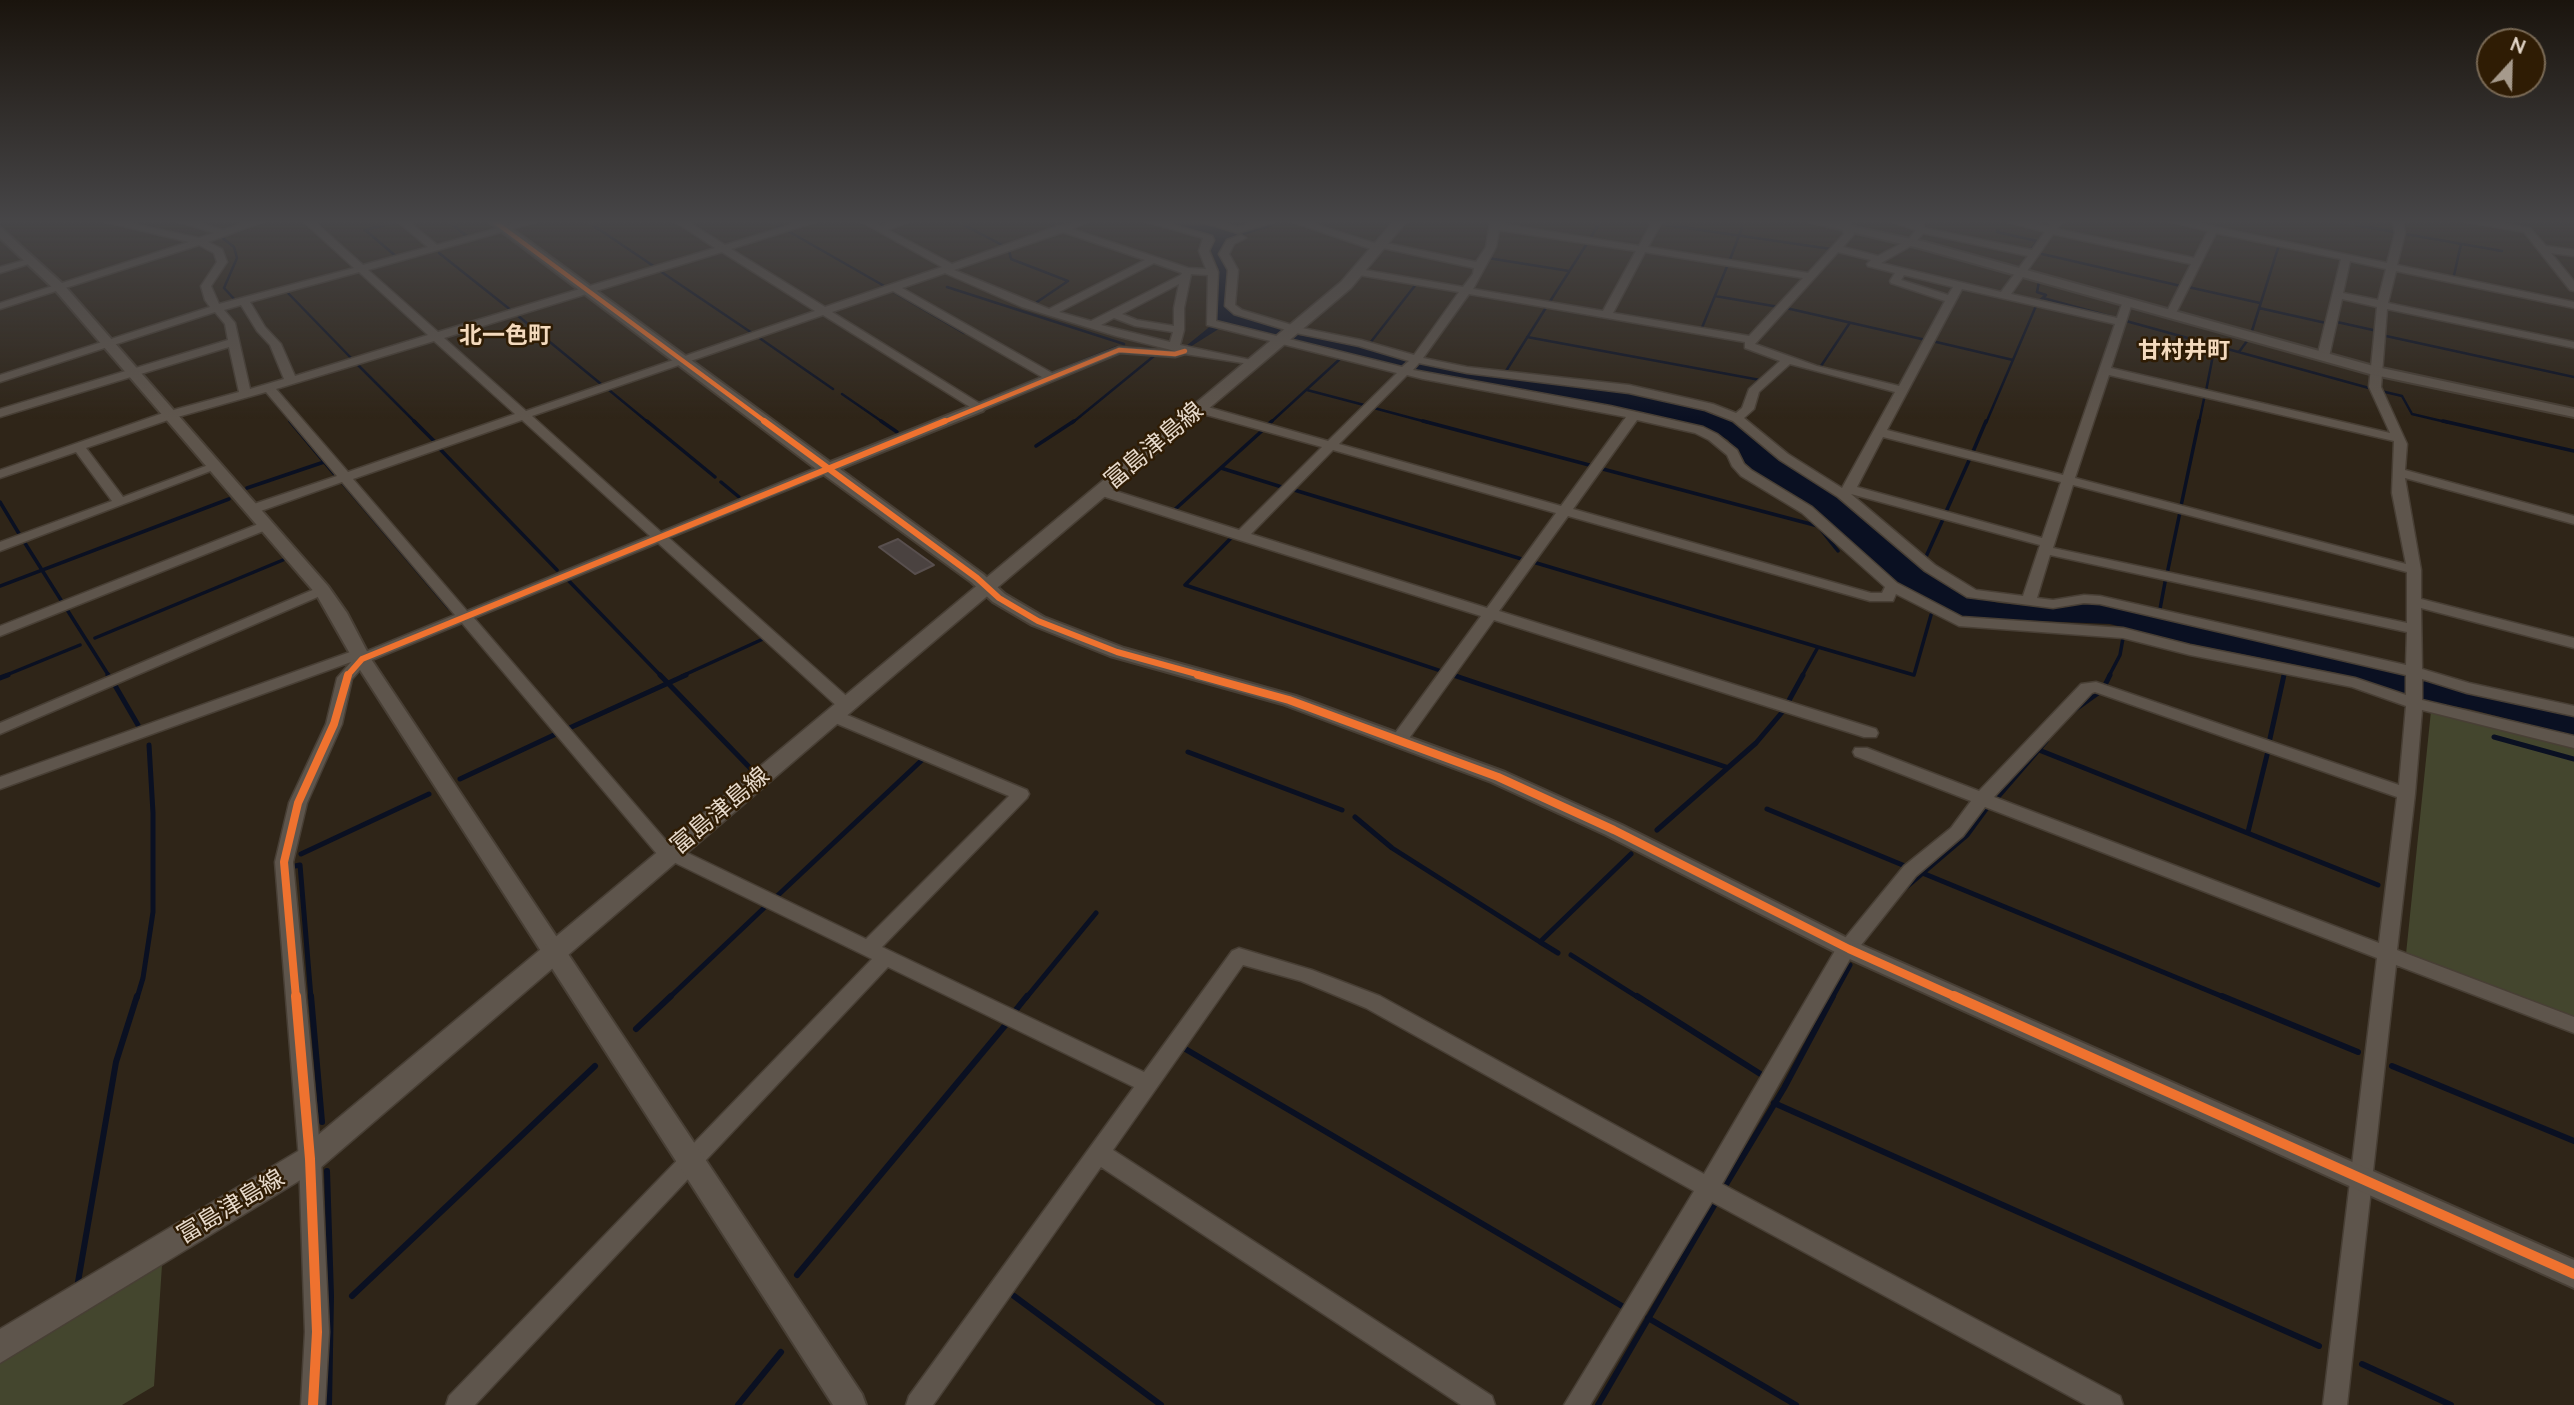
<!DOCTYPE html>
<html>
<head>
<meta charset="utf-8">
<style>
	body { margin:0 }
	#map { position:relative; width:2574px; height:1405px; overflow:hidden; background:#2f2518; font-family:Mulish,sans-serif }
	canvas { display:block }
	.north { position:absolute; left:2476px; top:28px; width:70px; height:70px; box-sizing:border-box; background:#2f1c04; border:2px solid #786854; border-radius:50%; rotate:22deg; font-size:19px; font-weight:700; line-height:28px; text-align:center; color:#e6d9cb }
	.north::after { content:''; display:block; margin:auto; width:24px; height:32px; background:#a69a8c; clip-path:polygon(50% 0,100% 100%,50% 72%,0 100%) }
</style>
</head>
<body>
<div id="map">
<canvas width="2574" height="1405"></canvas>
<div class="north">N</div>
</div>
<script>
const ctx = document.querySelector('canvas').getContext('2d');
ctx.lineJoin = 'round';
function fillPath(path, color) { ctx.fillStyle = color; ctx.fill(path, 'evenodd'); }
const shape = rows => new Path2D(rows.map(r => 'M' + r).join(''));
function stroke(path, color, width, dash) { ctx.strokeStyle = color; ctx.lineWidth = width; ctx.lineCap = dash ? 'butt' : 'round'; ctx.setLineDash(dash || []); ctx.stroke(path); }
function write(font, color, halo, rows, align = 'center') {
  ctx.font = font + ' Mulish,"Noto Sans JP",sans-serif'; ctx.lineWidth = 5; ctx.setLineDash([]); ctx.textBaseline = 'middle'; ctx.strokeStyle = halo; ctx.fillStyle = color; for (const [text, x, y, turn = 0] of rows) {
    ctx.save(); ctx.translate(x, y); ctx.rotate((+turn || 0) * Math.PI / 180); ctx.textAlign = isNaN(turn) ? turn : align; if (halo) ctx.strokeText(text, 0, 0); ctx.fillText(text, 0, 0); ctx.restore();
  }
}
fillPath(shape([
	[2431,711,2574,746,2574,1019,2406,954],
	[162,1265,154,1386,122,1405,0,1405,0,1363]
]), '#44462e');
fillPath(shape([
	[1164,222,1199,222,1238,232,1285,222,1225,241,1220,253,1227,272,1225,303,1232,313,1240,316,1274,324,1298,335,1370,348,1406,360,1633,393,1710,410,1726,416,1825,484,1922,566,1950,587,1968,596,1999,603,2050,608,2088,602,2104,603,2402,671,2475,694,2574,717,2574,736,2469,709,2426,701,2337,673,2191,644,2110,624,1969,618,1951,614,1890,578,1750,471,1728,440,1706,428,1598,405,1441,378,1231,324,1225,325,1190,347,1186,346,1218,320,1215,317,1219,270,1210,248,1214,237]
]), '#0a1022');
stroke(shape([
	[178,222,216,233],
	[449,222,468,237],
	[588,222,655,267],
	[771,222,782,228],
	[958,222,1004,246],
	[2340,222,2394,232],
	[1660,224,1831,249],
	[365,230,397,257],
	[366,230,395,222],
	[1998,230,1997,232,2037,241,2031,250],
	[788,231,886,287],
	[2405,234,2502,251],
	[220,236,234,247,237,258,224,288,236,301],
	[1589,240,1600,222],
	[1009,250,1011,259,1068,281,1037,302],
	[439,253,512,311],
	[2042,254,2181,286],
	[1488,258,1569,271],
	[1729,262,1742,228],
	[660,271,752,333],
	[2453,280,2461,244],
	[947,287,1124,344],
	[2188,287,2260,303],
	[892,291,964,333],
	[288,293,353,360],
	[1715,296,1779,307],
	[2043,298,2109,316],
	[2038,302,2046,295,2037,292,2039,282],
	[1549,303,1588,242],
	[1786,308,1926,340],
	[2259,308,2326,323],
	[517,315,601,384],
	[2126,321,2369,388],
	[2337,322,2373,330],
	[1701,330,1728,264],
	[2251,334,2279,245],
	[2386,336,2574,377],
	[758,337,833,389],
	[1527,337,1760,380],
	[1932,341,2013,360],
	[1370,343,1417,283],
	[2239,352,2247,341],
	[356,363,416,423],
	[1062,369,1117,347,1151,349],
	[1819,369,1849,324],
	[1506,371,1547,306],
	[609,390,649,423],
	[1307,390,1368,406],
	[2206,391,2215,345],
	[2381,391,2402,396,2412,414,2450,423],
	[842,394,884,423],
	[981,402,996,396],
	[277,405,292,423],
	[1374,408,1430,423],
	[1072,423,1154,356],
	[1270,423,1341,358],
	[1986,423,2036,306],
	[2199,423,2205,394]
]), '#0a1022', 2.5);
stroke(shape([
	[290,421,337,477],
	[414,421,434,441],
	[647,421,715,477],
	[881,421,897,432],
	[1423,421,1593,466],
	[2443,421,2574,451],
	[1266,426,1272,421],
	[1036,446,1074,421],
	[438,447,557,570],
	[1972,454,1986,421],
	[1221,468,1285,488],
	[1599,468,1818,526,1838,551],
	[342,482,449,608],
	[721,482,739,497],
	[247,488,324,462],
	[1291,489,1525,560],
	[0,502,21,537],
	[2181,506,2199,421],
	[1172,512,1264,429],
	[1945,514,1971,456],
	[1230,535,1233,536,1185,585,1444,672],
	[23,540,109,676],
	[1924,561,1944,517],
	[1533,562,1818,647],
	[2167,574,2180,512],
	[567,579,661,676],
	[0,586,229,499],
	[2160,609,2166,577],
	[95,638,283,560],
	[1453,675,1457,676],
	[4,676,80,645],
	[682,676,763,639],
	[1802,676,1818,647,1914,675,1931,615],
	[2109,676,2120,655,2123,638]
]), '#0a1022', 3.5);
stroke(shape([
	[108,675,111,679],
	[660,675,753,771],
	[1453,675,1726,767],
	[0,678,8,675],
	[113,682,138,725],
	[2104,687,2110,675],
	[1787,704,1803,675],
	[2073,711,2098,693],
	[565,730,686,675],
	[2494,737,2574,759],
	[2269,743,2284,675],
	[2039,750,2378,885],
	[1188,752,1342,810],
	[460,779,556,734],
	[1995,800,2046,741],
	[1767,809,1905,866],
	[1355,817,1392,848,1540,942],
	[1657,830,1756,743,1784,710],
	[2248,832,2268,751],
	[301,854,429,794],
	[295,866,300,865,311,998],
	[1920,872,2226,998],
	[1905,888,1967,835,1989,805],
	[775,898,922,760],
	[1558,953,1540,942,1631,854],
	[1571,955,1639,998],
	[137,998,143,978,153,912,153,813,149,745],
	[669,998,765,907],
	[1026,998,1096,913],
	[1832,998,1850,965]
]), '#0a1022', 5);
stroke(shape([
	[311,996,322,1122],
	[1637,996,1762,1075],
	[2222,996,2358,1052],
	[1015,1011,1027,996],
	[636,1029,671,996],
	[1182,1047,1622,1306],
	[2392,1066,2574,1141],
	[1774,1103,2319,1346],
	[327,1171,331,1296,329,1405],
	[1725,1186,1784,1088,1833,996],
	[797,1275,1008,1022],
	[78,1282,116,1062,137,996],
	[352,1296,595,1066],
	[1014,1296,1161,1405],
	[1648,1318,1796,1405],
	[2362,1364,2451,1405],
	[738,1405,781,1352],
	[1598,1405,1716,1202]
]), '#0a1022', 6);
const building = shape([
	[898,539,934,565,915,574,879,547,898,539]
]);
fillPath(building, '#4a4240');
stroke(building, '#584f4e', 2);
const minor = shape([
	[106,222,124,222,199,238,214,233,180,222,195,222,223,230,248,222,262,222,208,242,222,249,227,262,211,286,219,304,354,268,304,222,315,222,363,265,428,247,398,222,409,222,437,245,520,222,536,222,368,270,438,332,715,248,676,222,688,222,725,245,800,222,815,222,731,249,825,307,942,267,862,222,874,222,881,226,893,222,907,222,888,230,952,264,1058,226,1087,222,1072,229,1188,268,1206,269,1199,251,1203,238,1147,222,1163,222,1212,236,1214,240,1209,251,1218,272,1216,321,1402,367,1409,361,1359,346,1296,333,1234,314,1225,306,1228,270,1219,254,1227,240,1241,235,1246,238,1234,244,1229,254,1238,270,1235,305,1242,310,1302,328,1361,340,1414,355,1459,292,1359,275,1354,272,1359,269,1463,287,1473,274,1474,268,1383,248,1374,250,1293,222,1308,222,1377,244,1381,242,1476,262,1486,247,1490,222,1639,246,1652,222,1662,222,1648,247,1808,273,1844,234,1840,222,1850,222,1854,234,1843,247,1878,256,1908,240,1916,230,1893,222,1923,222,1924,228,2032,250,2045,232,2008,222,2026,222,2049,227,2052,222,2062,222,2057,229,2194,258,2208,231,2172,222,2191,222,2387,263,2395,233,2393,222,2403,222,2405,233,2397,265,2574,302,2574,308,2396,271,2388,303,2574,342,2574,348,2387,309,2381,387,2407,444,2405,470,2574,516,2574,524,2405,478,2421,570,2421,599,2574,638,2574,648,2421,608,2422,669,2469,683,2574,706,2574,716,2467,693,2422,679,2422,700,2574,736,2574,748,2422,710,2415,794,2397,950,2574,1017,2574,1033,2396,965,2347,1405,2323,1405,2377,958,1985,807,1963,836,1916,876,1850,959,1722,1184,2120,1396,2123,1405,2086,1405,1712,1202,1590,1405,1564,1405,1694,1191,1366,1008,1301,981,1243,965,1113,1150,1492,1396,1495,1405,1461,1405,1101,1167,933,1405,906,1405,909,1396,1134,1087,888,967,475,1405,446,1405,449,1396,872,959,657,854,462,623,367,662,352,679,342,724,307,803,293,862,321,1159,329,1332,325,1405,301,1405,305,1332,299,1159,275,862,289,803,326,724,337,678,351,662,0,789,0,777,353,651,358,649,365,652,455,615,342,482,258,512,248,512,248,506,337,476,266,392,174,418,86,448,123,497,211,464,215,463,221,467,0,551,0,542,112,501,76,452,0,478,0,470,166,412,239,392,229,347,0,417,0,409,228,340,225,324,215,312,0,382,0,375,210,307,205,300,201,286,217,262,214,253,199,245,0,309,0,303,189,242,106,222],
	[1499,230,1636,251,1603,311,1473,289,1496,247,1499,230],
	[1063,232,1145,260,1049,309,954,270,1063,232],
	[1923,233,2028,256,2001,292,1881,263,1914,244,1923,233],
	[2216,233,2341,259,2317,357,2323,360,2329,357,2342,299,2377,307,2369,387,2390,433,2111,368,2132,303,2131,301,2123,301,2117,318,2011,294,2053,234,2191,264,2165,315,2174,317,2216,233],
	[722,252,815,311,526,411,444,338,722,252],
	[1645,252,1803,278,1749,336,1613,313,1645,252],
	[1838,252,1871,260,1867,264,1868,266,1895,273,1890,281,1891,283,1945,301,1899,386,1817,366,1755,344,1838,252],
	[2350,261,2386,269,2378,300,2343,293,2350,261],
	[1154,263,1182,273,1181,275,1091,321,1059,312,1154,263],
	[359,272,428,335,295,376,281,344,265,327,250,302,359,272],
	[945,273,1022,307,1116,336,1175,351,1119,347,1052,373,902,288,945,273],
	[1191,274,1208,275,1207,325,1397,373,1328,441,1204,406,1196,406,1196,412,1322,447,1239,530,1106,488,1096,488,1094,491,1096,494,1236,539,1481,616,1393,736,1391,740,1393,744,1405,744,1494,620,1864,737,1876,737,1878,733,1876,729,1499,611,1568,516,1870,601,1893,601,1896,594,1959,626,2123,638,2190,655,2352,687,2406,706,2399,785,2096,682,2081,684,1979,791,1867,748,1855,748,1853,752,1855,756,1971,801,1951,828,1904,866,1836,949,1704,1174,1380,996,1312,970,1239,948,1232,951,1144,1072,882,947,1027,798,1029,794,1027,790,840,712,828,712,826,716,828,720,1009,796,866,939,669,844,474,618,658,543,840,709,852,709,854,705,852,701,669,538,831,472,831,466,821,466,661,532,532,416,823,315,978,412,1120,353,1175,357,1185,354,1256,365,1256,361,1180,345,1184,330,1184,308,1191,274],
	[1904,275,1953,287,1948,295,1901,280,1904,275],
	[1179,284,1174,308,1174,326,1137,320,1122,314,1179,284],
	[1962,289,2115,324,2063,475,1887,430,1962,289],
	[893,291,1042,377,979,403,832,312,893,291],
	[1469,294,1745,342,1745,348,1780,361,1749,389,1742,408,1736,413,1713,404,1629,385,1467,367,1423,358,1469,294],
	[241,305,257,331,270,345,284,379,250,389,235,323,224,310,241,305],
	[1114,318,1135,326,1173,332,1170,342,1101,325,1114,318],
	[434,341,515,414,348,472,276,389,434,341],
	[1419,363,1467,373,1629,393,1705,410,1733,421,1780,460,1838,497,1925,571,1967,597,2053,608,2084,603,2100,604,2406,675,2406,695,2355,678,2190,645,2123,628,1962,617,1897,583,1812,507,1751,470,1744,464,1737,450,1717,434,1703,427,1610,406,1413,370,1419,363],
	[1790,364,1895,392,1842,488,1788,454,1744,418,1754,409,1759,392,1790,364],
	[1407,375,1423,379,1626,417,1561,506,1339,444,1407,375],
	[2109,375,2394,441,2392,493,2406,564,2075,478,2109,375],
	[522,420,650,536,467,611,353,479,522,420],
	[1637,420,1695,433,1709,440,1727,455,1732,466,1741,476,1802,513,1885,587,1882,593,1871,593,1573,509,1637,420],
	[1883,437,2061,482,2042,538,1857,487,1883,437],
	[1333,450,1556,513,1487,608,1251,534,1333,450],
	[2073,485,2407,572,2407,623,2053,548,2073,485],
	[1851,494,2040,545,2023,596,1976,590,1935,565,1851,494],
	[2050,555,2407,632,2406,665,2100,596,2084,595,2053,600,2037,598,2050,555],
	[2095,692,2397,797,2379,943,1994,797,2092,693,2095,692],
	[1202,222,1218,222,1238,227,1258,222,1274,222,1238,233,1202,222],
	[2467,222,2492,222,2530,228,2546,246,2574,250,2574,256,2551,253,2574,281,2574,291,2570,290,2524,232,2467,222],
	[29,259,38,261,0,273,0,267,29,259],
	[266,521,271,522,273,525,271,528,0,636,0,626,266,521],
	[322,586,327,587,329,590,327,593,0,734,0,723,322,586]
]);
const tertiary = shape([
	[489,222,503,222,830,462,973,405,983,405,985,408,983,411,840,469,983,574,1005,594,1044,617,1124,648,1296,696,1505,772,1622,825,1857,943,2574,1260,2574,1288,1841,955,1606,835,1491,782,1282,704,1110,656,1032,625,993,602,971,582,820,472,489,222],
	[1810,222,1832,222,1925,242,2377,367,2574,409,2574,417,2370,374,1919,248,1810,222],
	[0,227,63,284,328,586,347,613,371,659,862,1394,866,1405,833,1405,353,659,316,594,55,290,0,238,0,227]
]);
const secondary = shape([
	[1393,222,1406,222,1351,288,900,670,320,1168,0,1363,0,1329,300,1150,1341,282,1393,222]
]);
stroke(minor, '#483f35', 3);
stroke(tertiary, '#483f35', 4);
stroke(secondary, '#483f35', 3);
fillPath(minor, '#5e554c');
fillPath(tertiary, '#5e554c');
fillPath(secondary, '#5e554c');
stroke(shape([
	[495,222,767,423],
	[941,423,1119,350,1175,354,1185,351]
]), '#ef722f', 4.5);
stroke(shape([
	[764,421,977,578,999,598,1038,621,1117,652,1204,676],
	[347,676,362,659,945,421]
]), '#ef722f', 6);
stroke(shape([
	[1198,675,1289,700,1498,777,1614,830,1849,949,1958,998],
	[296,998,284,862,298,803,334,724,348,675]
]), '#ef722f', 8);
stroke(shape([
	[296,996,310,1159,317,1332,313,1405],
	[1954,996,2574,1274]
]), '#ef722f', 10);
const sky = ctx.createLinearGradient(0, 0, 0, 419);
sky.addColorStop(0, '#1a140d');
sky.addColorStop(0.53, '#474648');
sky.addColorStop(1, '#47464800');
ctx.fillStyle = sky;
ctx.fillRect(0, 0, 2574, 419);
write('bold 23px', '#f4dabe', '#2f1c04', [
	["北一色町",505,336],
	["甘村井町",2184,351]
]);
write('24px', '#e6d9cb', '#2f1c04', [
	["富島津島線",1154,446,-40],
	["富島津島線",720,811,-40],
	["富島津島線",231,1207,-31]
]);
</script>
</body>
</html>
